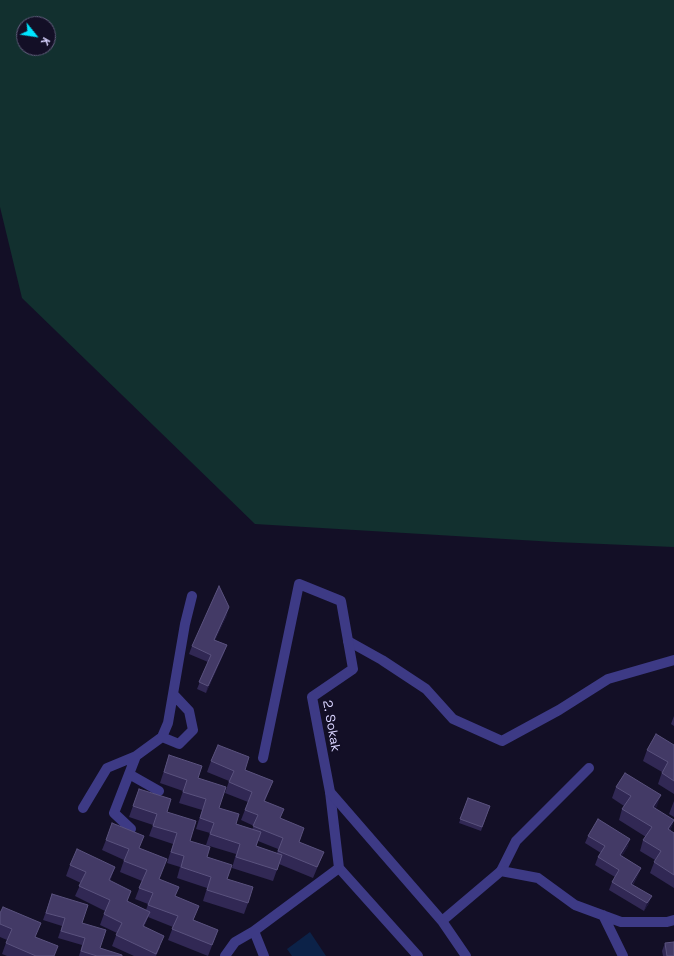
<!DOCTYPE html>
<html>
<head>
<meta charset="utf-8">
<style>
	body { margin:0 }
	#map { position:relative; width:674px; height:956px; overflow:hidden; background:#130f26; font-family:"Space Grotesk",sans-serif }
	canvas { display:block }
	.north { position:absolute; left:16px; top:16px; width:40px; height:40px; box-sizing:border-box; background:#130f26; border:1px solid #625e7d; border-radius:50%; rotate:120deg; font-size:11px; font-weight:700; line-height:16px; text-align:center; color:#d9d4ff }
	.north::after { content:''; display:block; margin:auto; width:14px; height:18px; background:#00e5ff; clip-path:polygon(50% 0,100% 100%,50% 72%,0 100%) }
</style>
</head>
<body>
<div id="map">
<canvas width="674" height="956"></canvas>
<div class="north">K</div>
</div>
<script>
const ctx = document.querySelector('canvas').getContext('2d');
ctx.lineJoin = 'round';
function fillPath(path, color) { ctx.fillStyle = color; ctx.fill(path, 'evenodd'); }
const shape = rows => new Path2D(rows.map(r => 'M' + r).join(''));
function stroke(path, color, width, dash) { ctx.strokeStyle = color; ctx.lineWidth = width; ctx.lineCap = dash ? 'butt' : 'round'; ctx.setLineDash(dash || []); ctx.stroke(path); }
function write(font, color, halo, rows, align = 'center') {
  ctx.font = font + ' "Space Grotesk",sans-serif'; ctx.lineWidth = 4; ctx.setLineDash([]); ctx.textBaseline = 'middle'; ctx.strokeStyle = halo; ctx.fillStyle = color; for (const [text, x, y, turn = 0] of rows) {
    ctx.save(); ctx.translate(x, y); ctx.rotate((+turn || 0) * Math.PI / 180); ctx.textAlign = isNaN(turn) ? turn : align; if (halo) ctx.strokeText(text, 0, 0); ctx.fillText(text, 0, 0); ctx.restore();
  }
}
fillPath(shape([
	[0,0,674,0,674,547,555,542,255,524,22,298,0,207],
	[24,24,48,24,48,48,24,48]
]), '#12302f');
fillPath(shape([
	[310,932,326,956,292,956,287,949]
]), '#0c2248');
stroke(shape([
	[348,641,382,660,426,689,453,719,502,741,559,710,608,679,674,660],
	[162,737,168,723,173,694],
	[129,774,159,791],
	[330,792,339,868,418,956],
	[83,808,107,768,136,756,162,737,179,744,193,730,189,711,173,694,185,624,192,596],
	[131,829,114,813,136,756],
	[501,871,516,841,589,768],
	[225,956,235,942,254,931],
	[264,956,254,931,339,868]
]), '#3d3a85', 10);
stroke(shape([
	[263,758,299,584,341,601,353,669,312,697,330,792,442,921,466,956],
	[603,915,623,956],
	[442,921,501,871,538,878,575,905,621,922,667,922,674,920]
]), '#3d3a85', 10);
fillPath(shape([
	[227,615,215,640,227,645,224,653,206,693,197,689,208,662,189,654,192,646],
	[674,716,674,726,671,724],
	[674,745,674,794,658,784,662,772,643,761,647,750],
	[169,755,198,778,219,808,236,824,252,829,254,826,241,820,248,802,225,793,229,781,207,772,211,761,245,770,273,781,265,801,280,818,299,842,324,852,313,878,279,864,273,881,232,868,236,854,206,845,210,833,196,829,202,810,179,803,183,791,160,783],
	[258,841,278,849,277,853,256,846],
	[616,787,657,806,655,809,674,820,670,831,674,833,674,888,650,873,655,860,640,851,643,840,646,837,619,820,622,809,624,806,612,798],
	[139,789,167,812,190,841,207,857,227,879,248,903,244,914,203,901,207,888,177,878,180,867,167,863,173,844,149,836,153,825,129,817],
	[468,798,490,806,481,831,459,823],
	[674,801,674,817,669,814],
	[588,836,628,846,622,856,641,868,638,875,633,885,649,903,644,911,609,890,612,882,615,877,595,865,598,857,601,853,585,843],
	[106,840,140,848,159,879,175,896,194,920,218,930,208,956,168,940,173,927,148,917,144,927,160,947,156,956,134,956,112,946,117,933,100,925,105,911,75,896,81,883,66,876,70,865,115,867,110,881,131,891,127,901,146,910,148,904,135,899,142,881,120,872,124,860,102,850],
	[52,894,82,923,100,948,122,956,79,956,82,945,58,938,62,926,43,920],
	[0,913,36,937,54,956,7,956,2,954,7,940,0,937],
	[665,943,674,956,663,956,662,951]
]), '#312854');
fillPath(shape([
	[229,607,227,615,212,647,214,640],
	[227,645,224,653,206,693,208,686],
	[661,795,657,806,649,818,653,807],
	[674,820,670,831,668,829],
	[630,839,628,846,618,863,620,855],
	[115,867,111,878,105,891,109,880],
	[641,868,638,875,629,891,631,884],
	[652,896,649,903,644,911,647,903],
	[150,912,146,922,139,937,143,926]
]), '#1d163a');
const building = shape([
	[219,586,229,607,214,640,227,645,208,686,199,682,211,655,192,646,219,586],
	[656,734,674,745,674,781,662,773,668,762,647,750,656,734],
	[218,745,249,757,245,770,273,781,264,801,284,809,280,818,304,828,299,842,324,852,317,867,278,851,283,838,253,826,258,815,245,810,252,792,229,782,234,771,211,761,218,745],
	[169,755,202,766,198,778,226,787,219,808,239,814,236,824,261,832,256,846,282,855,277,870,236,857,240,844,210,834,214,823,200,818,206,799,183,792,187,780,164,772,169,755],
	[625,773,661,795,653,807,674,820,668,829,674,833,674,875,654,862,661,851,643,840,652,827,622,809,631,796,616,787,625,773],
	[139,789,171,799,167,812,196,821,190,841,210,847,207,857,232,865,227,879,253,887,248,903,207,890,211,877,181,867,184,856,171,852,177,833,153,826,157,814,133,806,139,789],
	[468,798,490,806,482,827,460,819,468,798],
	[598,819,630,839,620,855,641,868,631,884,652,896,647,903,612,882,619,870,598,857,605,846,588,836,598,819],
	[112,823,144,836,139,848,167,859,159,879,179,887,175,896,199,906,193,920,218,930,212,945,172,929,178,916,148,905,153,893,139,888,147,870,124,861,129,849,106,840,112,823],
	[77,849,115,867,109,880,131,891,127,901,150,912,143,926,164,936,156,954,116,935,122,923,104,914,110,900,79,886,86,872,70,865,77,849],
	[52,894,88,905,82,923,106,930,100,948,122,955,122,956,97,956,81,951,85,938,61,931,65,918,46,913,52,894],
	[3,907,41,923,35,937,58,946,54,956,36,956,6,943,12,929,0,924,0,913,3,907],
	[674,942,674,956,667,956,665,943,674,942]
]);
fillPath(building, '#433a66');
stroke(building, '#5a527e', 1);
write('13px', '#d9d4ff', '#130f26', [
	["2. Sokak",331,726,80]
]);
</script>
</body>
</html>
